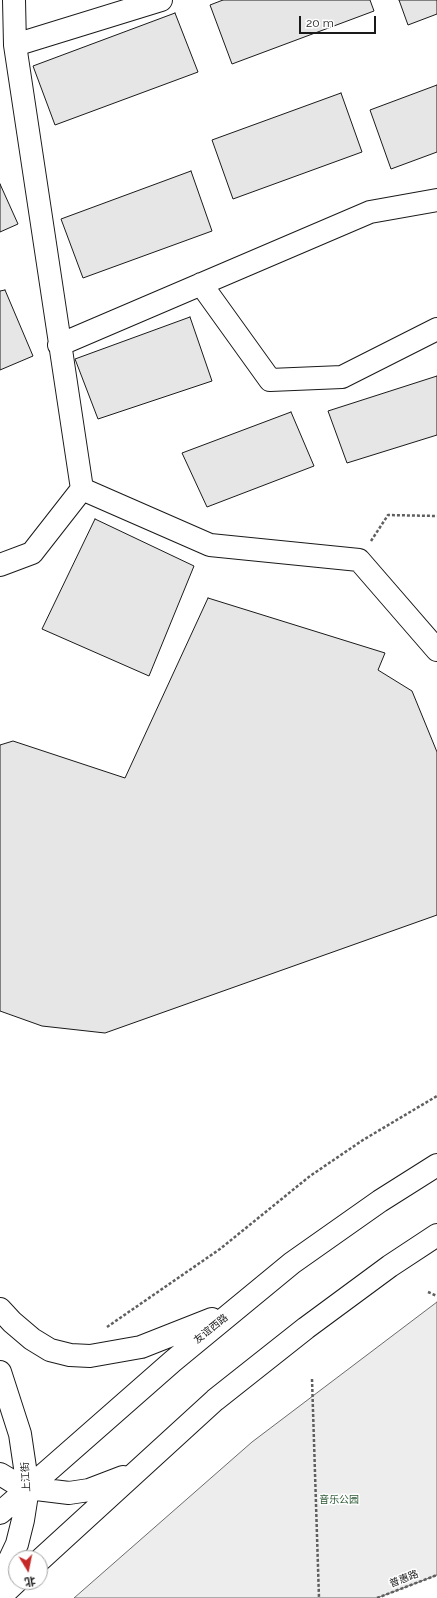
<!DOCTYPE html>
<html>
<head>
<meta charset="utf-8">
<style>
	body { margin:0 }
	#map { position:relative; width:437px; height:1598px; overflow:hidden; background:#fff; font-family:Raleway,"Noto Sans SC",sans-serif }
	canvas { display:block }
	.north { position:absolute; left:8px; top:1550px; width:40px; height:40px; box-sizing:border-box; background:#fff; border:1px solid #a3a3a3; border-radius:50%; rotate:170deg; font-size:11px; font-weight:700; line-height:16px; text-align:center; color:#1a1a1a }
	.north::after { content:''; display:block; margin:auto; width:14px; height:18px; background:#c62828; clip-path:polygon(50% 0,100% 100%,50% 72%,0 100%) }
	.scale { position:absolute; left:299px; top:16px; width:77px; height:18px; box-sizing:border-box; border:2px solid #1a1a1a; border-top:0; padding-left:5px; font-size:12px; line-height:14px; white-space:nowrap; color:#1a1a1a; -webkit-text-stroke:3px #fff; paint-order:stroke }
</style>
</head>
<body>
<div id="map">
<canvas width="437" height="1598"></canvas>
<div class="north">北</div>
<div class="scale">20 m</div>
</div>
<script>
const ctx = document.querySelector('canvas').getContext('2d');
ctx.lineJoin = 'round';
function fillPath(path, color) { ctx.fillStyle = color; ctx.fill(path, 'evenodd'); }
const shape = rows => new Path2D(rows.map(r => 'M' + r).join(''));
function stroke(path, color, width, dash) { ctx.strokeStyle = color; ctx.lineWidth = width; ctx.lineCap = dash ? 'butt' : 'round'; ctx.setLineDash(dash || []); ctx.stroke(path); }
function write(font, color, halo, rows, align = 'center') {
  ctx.font = font + ' Raleway,"Noto Sans SC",sans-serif'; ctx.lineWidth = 3; ctx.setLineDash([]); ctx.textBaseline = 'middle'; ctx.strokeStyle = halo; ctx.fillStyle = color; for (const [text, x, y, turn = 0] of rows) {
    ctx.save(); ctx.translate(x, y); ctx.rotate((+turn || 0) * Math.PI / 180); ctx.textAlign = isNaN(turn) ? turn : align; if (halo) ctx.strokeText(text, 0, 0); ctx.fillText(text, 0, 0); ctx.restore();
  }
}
const built = shape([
	[437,1302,437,1575,377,1598,74,1598,252,1442,437,1302]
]);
fillPath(built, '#ededed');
stroke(built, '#6a6a6a', 1);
const building = shape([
	[223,0,370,0,374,11,232,64,210,5,223,0],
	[399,0,437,0,437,14,408,25,399,0],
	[175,13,198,72,55,125,33,66,175,13],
	[437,85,437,152,391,169,370,110,437,85],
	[341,93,362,152,233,199,212,140,341,93],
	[191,171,212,231,83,278,61,219,191,171],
	[0,184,18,224,0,232,0,184],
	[5,290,33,356,0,370,0,291,5,290],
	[190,317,212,381,98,419,75,359,190,317],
	[437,376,437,435,347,463,328,411,437,376],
	[291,412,314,466,207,507,182,453,291,412],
	[95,519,194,566,149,676,42,629,95,519],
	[208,598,385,653,378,670,412,691,437,752,437,915,105,1033,42,1026,0,1011,0,745,13,741,125,778,208,598]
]);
fillPath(building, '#e6e6e6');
stroke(building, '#1a1a1a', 1);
const minor = shape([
	[15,45,161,0],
	[201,284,270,380,342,377,437,329],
	[59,345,370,212,437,200],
	[82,489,210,545,359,560,437,650],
	[0,565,32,553,82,489,15,45,14,0]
]);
const major = shape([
	[0,1309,12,1322,32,1339,50,1350,70,1355,90,1356,141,1347,212,1319],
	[0,1372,20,1434,28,1488,23,1520,17,1544,0,1580],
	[0,1474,15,1483,28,1488,69,1493,89,1490,123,1477],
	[0,1513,173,1361,292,1263,380,1201,437,1165],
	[40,1560,215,1400,306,1328,390,1266,437,1235],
	[0,1597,16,1582]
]);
stroke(minor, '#1a1a1a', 24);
stroke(major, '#1a1a1a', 24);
stroke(shape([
	[371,541,388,515,437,516],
	[428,1292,437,1296],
	[107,1327,220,1249,310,1176,363,1140,437,1096],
	[312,1379,319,1598],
	[377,1598,437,1575]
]), '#5f5f5f', 2.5, [3, 2]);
stroke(minor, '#fff', 22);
stroke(major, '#fff', 22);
write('10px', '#1a1a1a', '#fff', [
	["友谊西路",211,1329,-39],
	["上江街",26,1477,-94],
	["普惠路",404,1579,-21]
]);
write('10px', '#2b5a34', '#fff', [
	["音乐公园",339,1500]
]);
</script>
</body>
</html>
